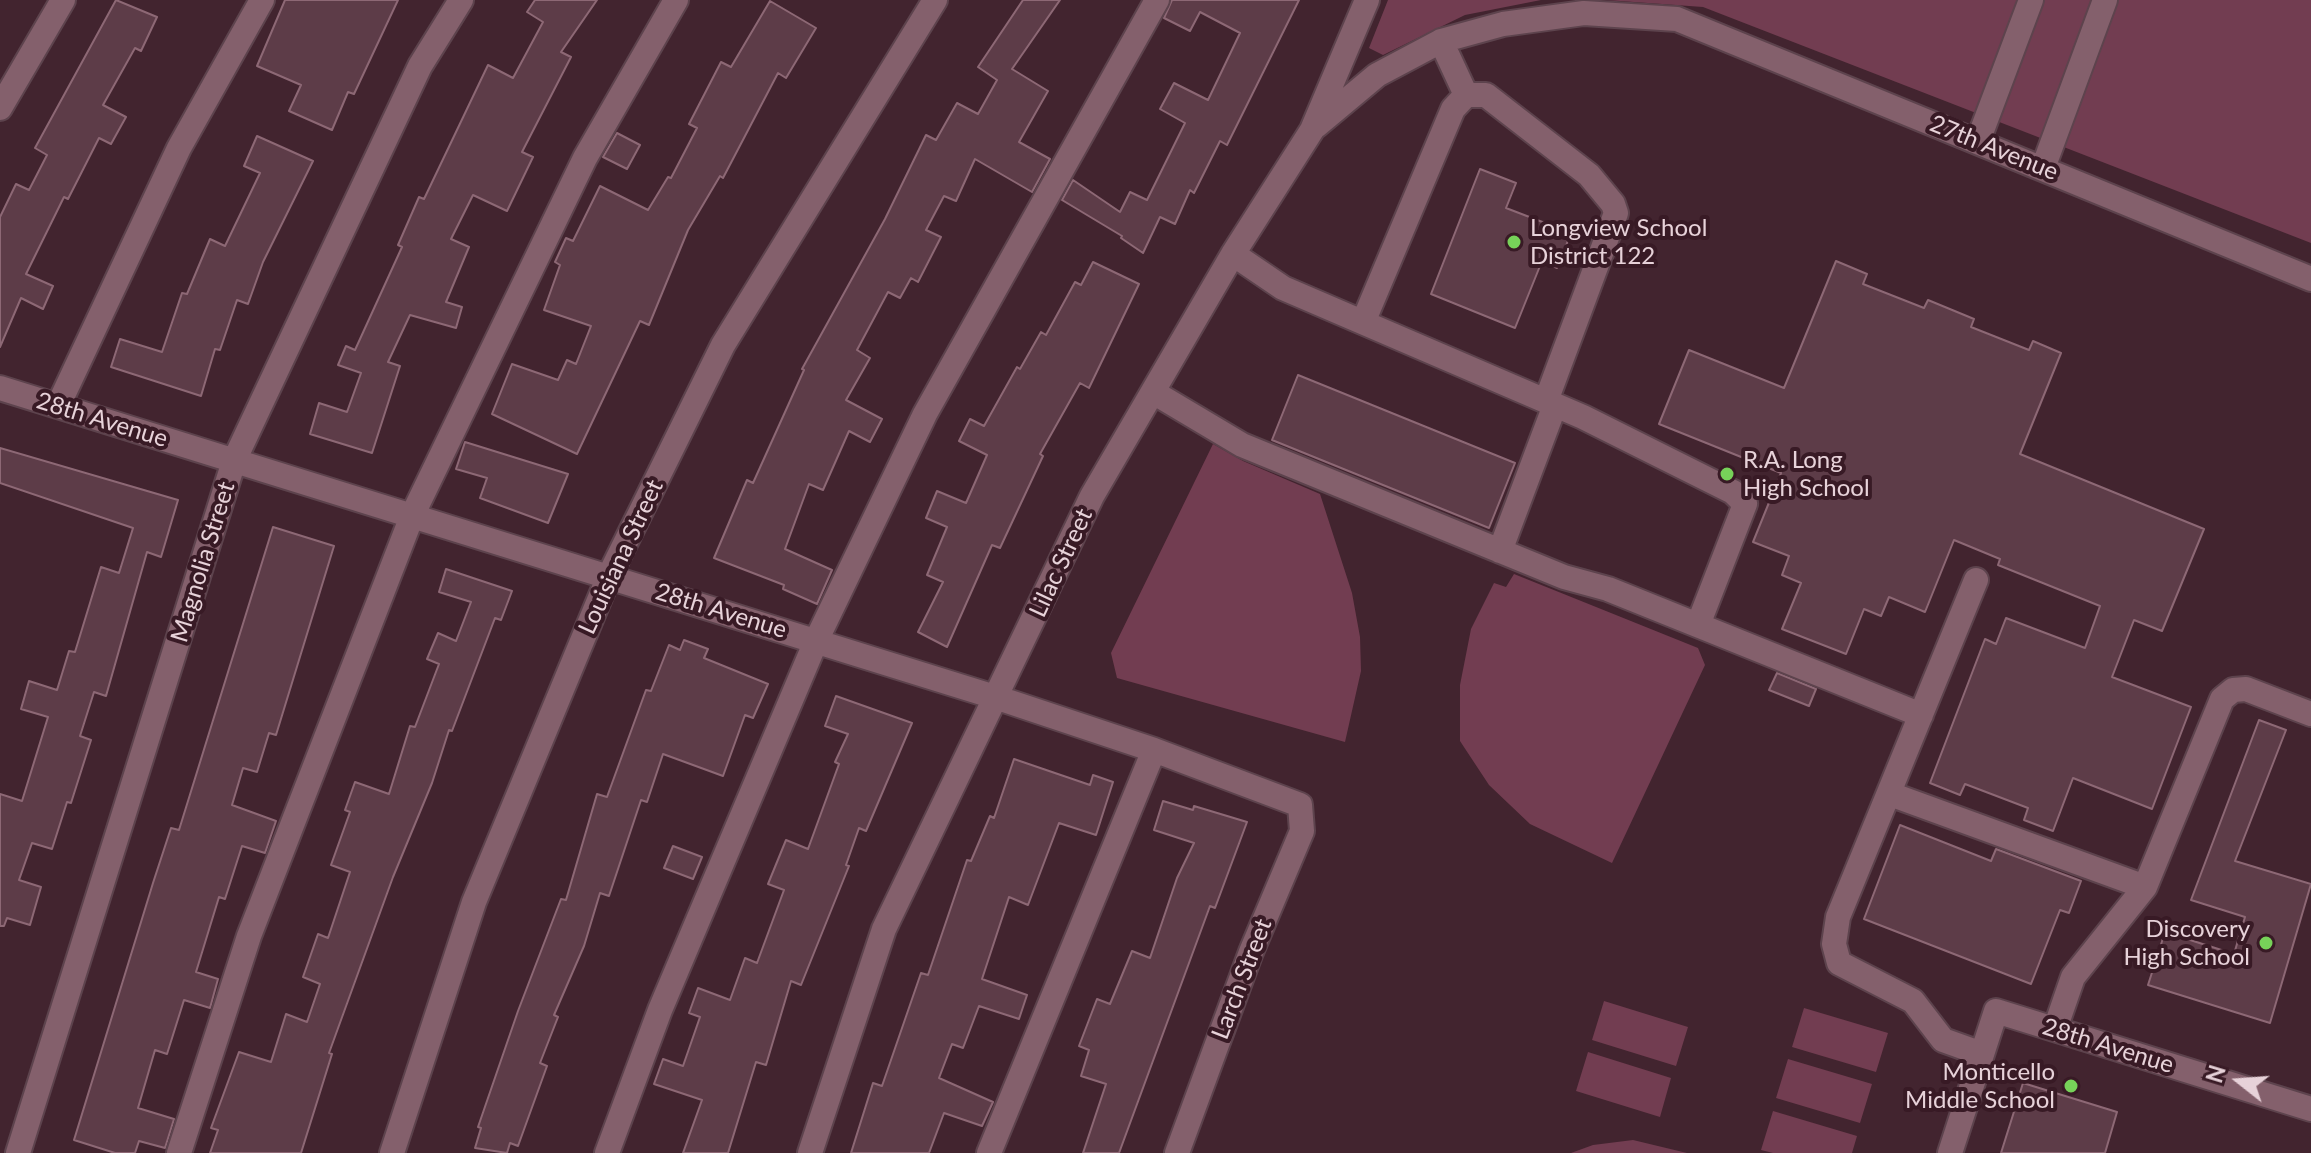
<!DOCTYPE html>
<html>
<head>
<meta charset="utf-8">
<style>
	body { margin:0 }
	#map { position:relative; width:2311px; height:1153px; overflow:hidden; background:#42242f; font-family:Lato,sans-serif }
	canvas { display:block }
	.north { position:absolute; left:2199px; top:1041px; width:80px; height:80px; -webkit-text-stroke:6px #381a25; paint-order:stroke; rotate:287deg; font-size:22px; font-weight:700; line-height:32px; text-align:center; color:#e7d2d9 }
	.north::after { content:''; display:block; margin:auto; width:28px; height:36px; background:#e7d2d9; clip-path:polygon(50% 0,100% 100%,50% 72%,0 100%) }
</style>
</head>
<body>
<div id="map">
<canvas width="2311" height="1153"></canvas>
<div class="north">N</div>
</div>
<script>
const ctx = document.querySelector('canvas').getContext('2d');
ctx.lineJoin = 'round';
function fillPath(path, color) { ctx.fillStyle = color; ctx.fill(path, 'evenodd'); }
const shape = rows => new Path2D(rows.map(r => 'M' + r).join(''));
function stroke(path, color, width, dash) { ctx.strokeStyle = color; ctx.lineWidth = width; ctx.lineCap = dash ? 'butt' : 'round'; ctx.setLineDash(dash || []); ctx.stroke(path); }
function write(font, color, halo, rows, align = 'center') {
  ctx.font = font + ' Lato,sans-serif'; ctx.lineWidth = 8; ctx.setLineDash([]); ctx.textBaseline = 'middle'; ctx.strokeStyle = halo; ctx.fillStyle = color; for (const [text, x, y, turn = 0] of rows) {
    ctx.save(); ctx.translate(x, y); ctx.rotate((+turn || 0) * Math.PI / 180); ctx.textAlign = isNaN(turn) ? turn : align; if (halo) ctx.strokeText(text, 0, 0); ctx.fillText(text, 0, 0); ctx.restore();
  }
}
fillPath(shape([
	[1388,0,1541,0,1465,15,1383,55,1369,48],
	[1606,0,2311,0,2311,243,1703,7],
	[1213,444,1243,461,1320,494,1352,593,1360,637,1361,671,1345,742,1117,678,1111,653],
	[1514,574,1698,648,1705,665,1612,863,1530,824,1489,785,1460,741,1460,685,1471,629,1494,583,1506,587],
	[1604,1001,1688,1027,1676,1066,1592,1040],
	[1804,1008,1888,1033,1876,1072,1792,1047],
	[1588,1052,1671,1078,1660,1117,1576,1091],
	[1788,1059,1872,1084,1860,1123,1776,1098],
	[1773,1111,1857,1136,1852,1153,1773,1153,1761,1150],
	[1633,1140,1687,1153,1571,1153,1593,1145]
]), '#723d51');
const building = shape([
	[116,0,157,17,141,51,135,48,103,105,126,117,111,144,99,138,68,199,64,197,26,274,53,286,43,309,21,298,0,347,0,217,16,184,29,190,47,155,35,148,116,0],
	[285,0,398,0,354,94,348,92,332,130,289,111,301,85,257,66,285,0],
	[535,0,597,0,561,52,571,57,522,152,533,157,507,211,473,195,451,239,469,247,446,302,462,307,456,328,410,315,388,362,400,366,372,453,310,434,319,403,347,412,361,373,338,365,346,346,355,350,402,247,398,245,419,197,424,199,488,65,513,78,543,22,527,12,535,0],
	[1023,0,1060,0,1012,69,1048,91,1019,142,1050,159,1032,192,975,159,956,201,944,196,926,230,941,237,918,282,911,278,900,298,888,292,857,350,870,358,846,400,882,419,870,442,849,431,823,490,809,484,785,549,832,570,817,604,783,589,784,585,714,558,747,480,753,483,804,370,802,369,885,219,926,135,936,140,957,103,978,114,997,80,978,67,1023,0],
	[1172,0,1299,0,1227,145,1220,141,1194,193,1190,190,1175,224,1160,217,1143,253,1121,238,1122,236,1062,200,1073,180,1120,212,1130,192,1147,200,1185,123,1160,109,1174,83,1208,100,1240,33,1200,12,1190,31,1164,18,1172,0],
	[770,1,816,28,786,78,778,73,723,178,720,176,688,230,649,325,640,321,577,454,492,414,512,364,558,380,567,360,576,364,591,326,544,310,560,265,555,262,566,238,573,241,600,186,648,210,668,177,671,178,697,128,689,124,721,62,731,67,770,1],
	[617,133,640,145,627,169,603,157,617,133],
	[257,136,313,161,263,262,248,304,237,300,220,350,215,349,201,396,111,367,120,339,162,352,182,293,187,294,210,239,225,246,260,173,244,166,257,136],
	[1480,169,1516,183,1506,208,1571,233,1557,268,1542,261,1515,328,1431,294,1480,169],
	[1836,261,1867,274,1863,284,1924,308,1928,300,1974,319,1971,327,2029,350,2033,341,2061,353,2020,454,2204,529,2162,631,2134,620,2112,677,2191,707,2152,809,2073,778,2053,831,2024,820,2028,808,1965,784,1960,795,1930,783,1985,639,1996,644,2006,618,2085,648,2100,606,1998,565,2000,559,1954,540,1925,612,1889,597,1881,616,1864,609,1846,654,1782,629,1801,583,1782,575,1789,556,1753,542,1781,473,1659,424,1689,350,1784,388,1836,261],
	[1093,262,1139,284,1089,388,1080,383,1040,454,1043,456,1000,548,992,545,947,647,918,632,943,582,927,575,947,527,926,518,937,491,966,503,987,455,959,441,970,419,984,426,1017,367,1020,369,1041,332,1046,335,1075,282,1081,285,1093,262],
	[1298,375,1515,463,1489,528,1272,440,1298,375],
	[465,442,568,474,548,523,480,498,487,478,456,469,465,442],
	[0,448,178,500,161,557,147,552,106,696,94,692,80,736,91,740,71,803,67,802,52,849,32,843,19,880,41,887,30,925,7,918,4,926,0,926,0,794,22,801,48,717,21,709,29,681,57,690,69,651,75,652,101,567,119,573,133,528,0,483,0,448],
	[273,527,334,546,276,735,269,733,257,772,243,768,232,805,276,821,265,853,242,846,225,899,219,897,196,972,218,979,210,1008,184,1000,167,1054,155,1050,138,1108,174,1119,165,1148,139,1141,135,1153,115,1153,74,1140,153,883,171,828,179,830,273,527],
	[446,569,512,591,501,620,495,618,452,731,449,730,432,783,393,877,329,1053,332,1054,301,1153,210,1153,218,1130,211,1128,239,1052,271,1062,286,1014,307,1022,320,984,303,977,318,934,328,938,350,872,331,865,350,812,345,810,355,782,389,794,410,726,415,727,439,664,427,659,438,633,456,641,471,602,439,592,446,569],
	[684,640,708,649,704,658,768,684,753,718,745,715,723,776,663,754,647,802,641,800,609,896,600,893,584,946,554,1015,558,1017,540,1063,547,1066,518,1146,510,1143,507,1153,475,1148,481,1128,478,1127,518,1011,561,899,566,900,597,794,607,797,646,690,651,691,669,645,680,650,684,640],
	[1777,673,1816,689,1809,706,1769,690,1777,673],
	[836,696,912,723,866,831,859,828,846,865,849,866,801,985,791,981,766,1065,756,1062,728,1153,683,1153,702,1100,654,1084,663,1059,683,1066,700,1017,689,1013,698,988,730,1000,745,958,757,963,784,890,768,884,786,840,808,849,839,764,835,762,848,734,825,726,836,696],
	[2259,720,2286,730,2235,861,2311,884,2270,1023,2148,985,2165,932,2234,954,2245,917,2191,900,2259,720],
	[1014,759,1090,785,1093,775,1113,782,1096,835,1059,823,1028,905,1009,897,982,979,1027,995,1019,1019,979,1006,963,1048,952,1044,939,1078,993,1102,982,1126,944,1113,929,1153,851,1153,873,1083,882,1086,921,973,928,975,967,860,971,861,990,816,994,818,1014,759],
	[1163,801,1193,810,1194,806,1247,822,1215,908,1210,906,1119,1153,1083,1153,1106,1084,1081,1076,1089,1050,1079,1046,1097,999,1110,1004,1132,951,1150,958,1177,878,1194,843,1154,830,1163,801],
	[1900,825,1991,861,1996,849,2081,881,2069,913,2060,910,2031,984,1864,919,1900,825],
	[673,846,702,857,693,879,664,868,673,846],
	[2023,1083,2117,1112,2105,1153,2001,1153,2023,1083]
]);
fillPath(building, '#5d3c48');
stroke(building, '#8d6875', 2);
const minor = shape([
	[1441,41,1466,95],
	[0,108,63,0],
	[1316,126,1377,75,1441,41,1503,24,1584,13,1677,19,2311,279],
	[1978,141,2031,0],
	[2043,168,2105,0],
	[1233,254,1283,288,1583,417,1733,492,1745,504,1698,625],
	[1364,320,1453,109,1466,95,1486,95,1589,175,1613,204,1616,213,1546,401],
	[0,388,998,698,1154,750,1300,805,1302,831,1251,952,1177,1153],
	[1153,392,1242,445,1564,577,1608,589,1921,715],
	[58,406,179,148,262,0],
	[1500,551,1555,405],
	[1976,580,1838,917,1834,944,1839,963,1913,1001,1943,1040,1982,1054],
	[1890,794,2145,887],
	[2055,1029,2073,977,2145,887,2222,699,2233,690,2246,689,2311,714],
	[18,1153,234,461,420,66,461,0],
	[179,1153,249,936,412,516,585,158,676,0],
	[392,1153,474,902,609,576,723,345,935,0],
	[607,1153,660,1010,816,641,925,414,1157,0],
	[810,1153,884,929,1092,496,1233,254,1312,130,1367,0],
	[989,1153,1154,750],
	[1950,1153,1996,1011,2311,1109]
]);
stroke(minor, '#5d434d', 28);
stroke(minor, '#84606c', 24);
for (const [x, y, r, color] of [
	[1514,242,8,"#77d259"],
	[1727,474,8,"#77d259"],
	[2266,943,8,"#77d259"],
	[2071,1086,8,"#77d259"]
]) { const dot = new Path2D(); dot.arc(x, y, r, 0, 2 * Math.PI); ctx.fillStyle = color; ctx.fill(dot); stroke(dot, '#381a25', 3); }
write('24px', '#e7d2d9', '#381a25', [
	["27th Avenue",1994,148,22],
	["28th Avenue",102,420,17],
	["Louisiana Street",621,557,-65],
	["Magnolia Street",203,562,-73],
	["Lilac Street",1061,563,-65],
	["28th Avenue",721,611,17],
	["Larch Street",1242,979,-69],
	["28th Avenue",2108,1046,17]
]);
write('24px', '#e7d2d9', '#381a25', [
	["Longview School",1530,228],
	["District 122",1530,256],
	["R.A. Long",1743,460],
	["High School",1743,488],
	["Discovery",2250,929,"right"],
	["High School",2250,957,"right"],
	["Monticello",2055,1072,"right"],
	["Middle School",2055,1100,"right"]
], 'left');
</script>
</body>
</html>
